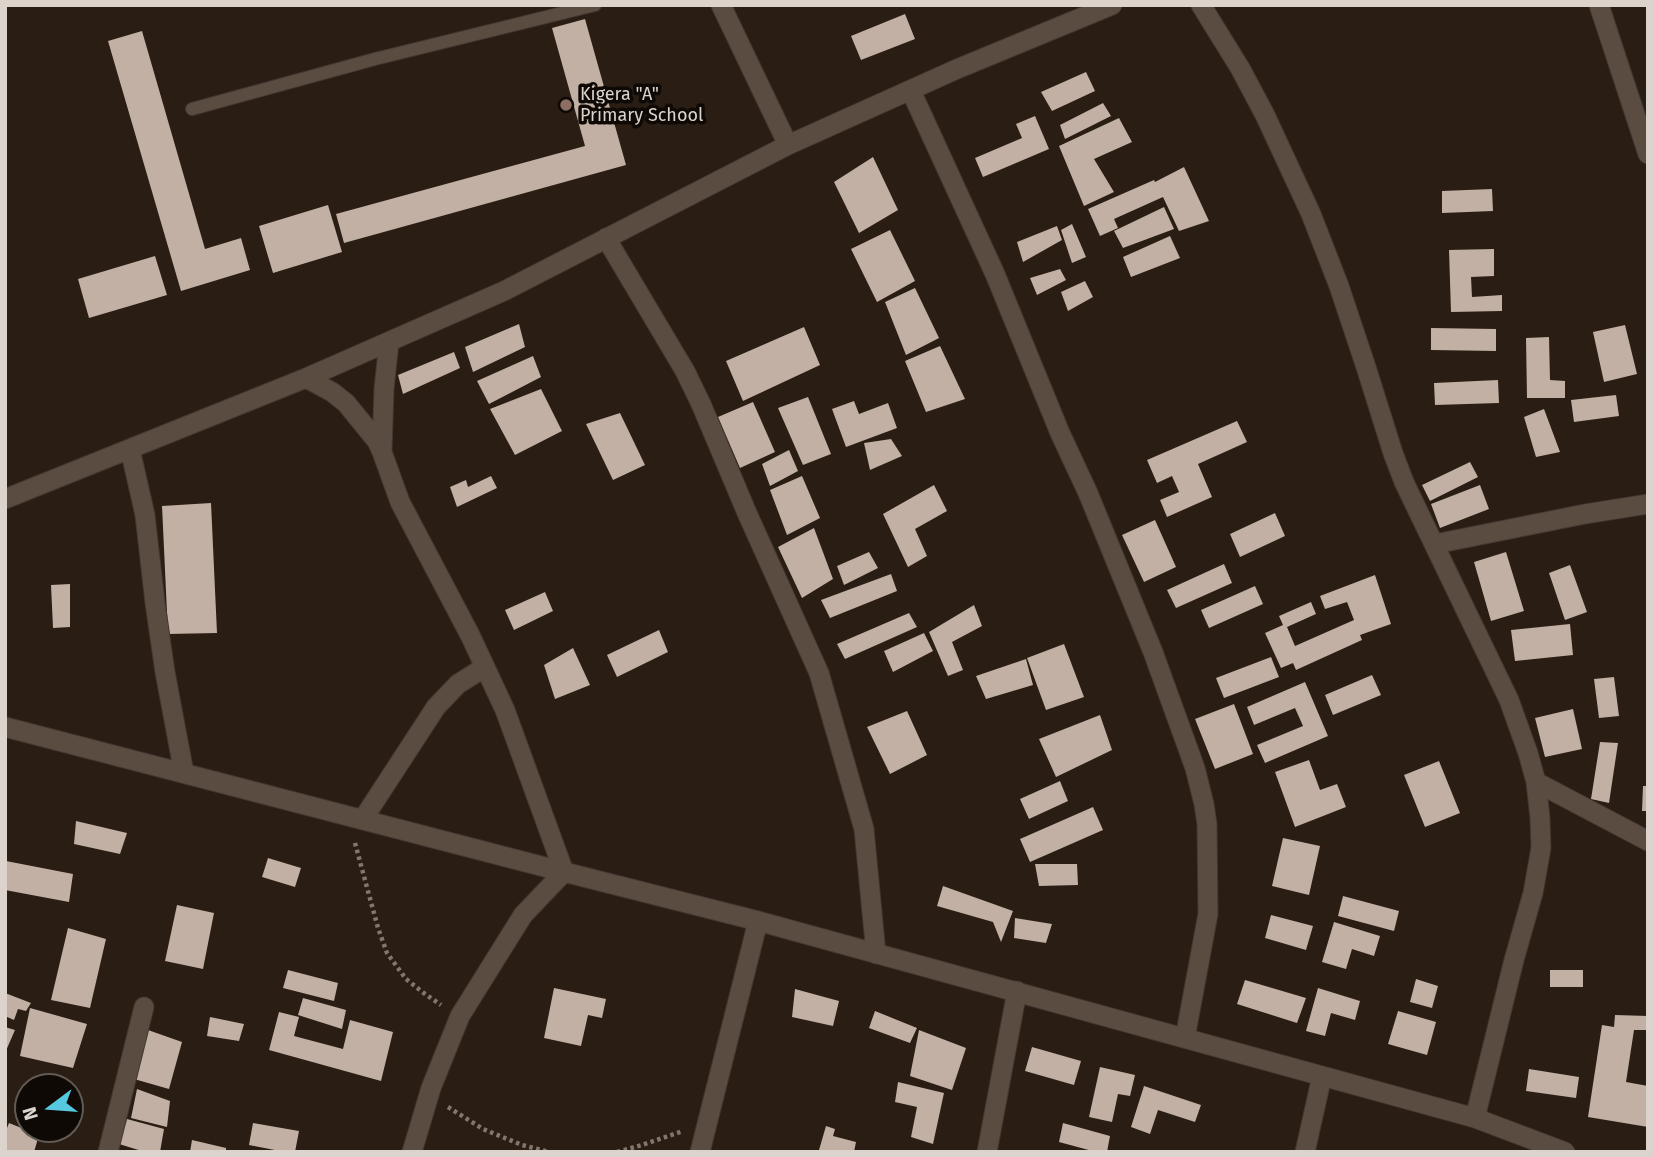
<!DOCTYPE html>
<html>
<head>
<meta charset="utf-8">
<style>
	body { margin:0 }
	#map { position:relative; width:1653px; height:1157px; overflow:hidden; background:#2a1d14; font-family:"Fira Sans",sans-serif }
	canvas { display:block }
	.frame { position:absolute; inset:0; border:7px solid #dbd3cc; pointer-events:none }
	.north { position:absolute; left:14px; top:1073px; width:70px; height:70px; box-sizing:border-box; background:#0e0905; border:2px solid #605a55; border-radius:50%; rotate:254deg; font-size:19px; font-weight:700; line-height:28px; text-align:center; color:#dbd3cc }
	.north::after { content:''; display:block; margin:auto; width:24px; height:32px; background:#56c9e0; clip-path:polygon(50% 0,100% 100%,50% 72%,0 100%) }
</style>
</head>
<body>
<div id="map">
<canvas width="1653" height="1157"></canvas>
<div class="frame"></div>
<div class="north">N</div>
</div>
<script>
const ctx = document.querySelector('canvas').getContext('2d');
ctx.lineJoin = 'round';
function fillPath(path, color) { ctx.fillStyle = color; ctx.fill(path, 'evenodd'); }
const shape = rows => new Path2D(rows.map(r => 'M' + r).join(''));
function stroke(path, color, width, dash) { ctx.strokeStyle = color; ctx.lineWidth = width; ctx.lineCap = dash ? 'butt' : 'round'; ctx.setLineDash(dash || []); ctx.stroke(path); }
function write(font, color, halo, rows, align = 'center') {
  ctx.font = font + ' "Fira Sans",sans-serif'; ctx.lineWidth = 7; ctx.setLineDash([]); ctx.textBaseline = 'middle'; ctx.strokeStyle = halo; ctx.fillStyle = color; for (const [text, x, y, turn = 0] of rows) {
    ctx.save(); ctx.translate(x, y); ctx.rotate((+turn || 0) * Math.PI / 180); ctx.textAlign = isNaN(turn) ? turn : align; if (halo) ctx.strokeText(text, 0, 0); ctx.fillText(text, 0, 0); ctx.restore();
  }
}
fillPath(shape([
	[905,14,915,39,861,60,851,36],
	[585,19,626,165,344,243,336,214,585,146,552,28],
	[142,31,205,249,241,238,250,270,181,291,108,41],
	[1086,72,1095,91,1052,111,1041,92],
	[1103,103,1111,116,1065,139,1060,125],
	[1035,116,1049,149,983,177,975,158,1022,138,1016,124],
	[1119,118,1132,142,1094,159,1114,192,1084,206,1059,146],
	[873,157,898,210,859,233,834,182],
	[1184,167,1209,221,1179,231,1163,197,1114,219,1118,228,1100,236,1088,209,1154,180,1155,182],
	[1492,189,1493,211,1442,213,1442,191],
	[328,205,342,252,273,273,259,226],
	[1164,207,1174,229,1123,248,1114,231],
	[1072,224,1086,257,1072,263,1061,230],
	[1057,226,1062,240,1023,262,1017,242],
	[890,230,915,281,877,302,851,249],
	[1170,236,1180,258,1131,277,1123,257],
	[1494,249,1494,276,1471,277,1472,297,1502,295,1502,311,1451,312,1449,250],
	[155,256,167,295,89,318,78,279],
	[1060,269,1066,280,1037,295,1030,278],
	[1085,281,1093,297,1068,311,1061,292],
	[915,288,939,338,906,355,885,302],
	[519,324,525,347,473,372,465,347],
	[1625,325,1637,374,1604,382,1593,332],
	[804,327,820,365,743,401,726,361],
	[1431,328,1496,329,1496,351,1431,350],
	[1549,337,1550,380,1565,381,1565,398,1527,398,1526,338],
	[940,346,965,399,926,412,905,361],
	[454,352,460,368,403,394,398,375],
	[533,356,541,377,489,404,477,381],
	[1498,380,1499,403,1435,405,1434,383],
	[541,389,562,431,515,455,490,409],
	[1616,395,1619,416,1574,422,1571,400],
	[808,397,831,454,803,465,778,408],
	[854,401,859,414,888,403,897,428,846,447,832,409],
	[753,402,775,452,740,468,718,417],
	[1544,409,1560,452,1536,457,1524,417],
	[620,413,645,465,613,480,586,424],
	[1237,421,1247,442,1198,464,1212,497,1167,517,1160,500,1179,492,1172,476,1157,483,1147,460],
	[891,439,902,456,870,470,864,443],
	[789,450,798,471,770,486,762,464],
	[1470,462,1478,477,1430,501,1422,485],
	[491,476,497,488,457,507,450,487,466,480,468,487],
	[802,476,820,518,787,535,770,490],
	[934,485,947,511,915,529,927,556,908,567,883,514],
	[1480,485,1489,509,1440,528,1431,504],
	[211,503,217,633,168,634,162,506],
	[1275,513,1285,536,1240,557,1230,534],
	[1155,520,1176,567,1144,582,1122,535],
	[814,528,833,579,802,598,778,547],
	[869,552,878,568,844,585,837,566],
	[1506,552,1524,611,1491,621,1474,562],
	[1224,564,1232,583,1176,608,1167,590],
	[1570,565,1587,612,1565,620,1549,573],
	[891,574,897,591,830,618,821,600],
	[1375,575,1391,624,1360,635,1362,640,1296,670,1293,663,1281,668,1265,633,1283,625,1279,616,1311,602,1316,614,1287,627,1295,646,1354,620,1347,602,1325,609,1320,596],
	[70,584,70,627,53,628,51,585],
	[1255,586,1263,604,1209,628,1201,610],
	[545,592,553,611,514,630,505,610],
	[974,605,982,626,952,642,963,670,948,676,929,632],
	[909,613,917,627,845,659,837,644],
	[1570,624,1573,655,1515,661,1511,630],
	[659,630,668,652,617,677,607,655],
	[924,633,933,651,893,672,884,651],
	[1064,644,1084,697,1046,710,1027,658],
	[573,648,590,685,555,699,544,665],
	[1271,657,1279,677,1224,698,1216,678],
	[1026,659,1033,685,986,699,976,676],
	[1372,675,1381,695,1333,715,1325,695],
	[1614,677,1619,716,1599,718,1594,679],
	[1305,682,1328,736,1265,763,1257,745,1303,726,1295,708,1254,725,1247,707],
	[1234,704,1253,754,1215,769,1195,719],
	[1573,709,1582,749,1545,757,1535,718],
	[907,711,927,755,890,774,867,727],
	[1100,715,1112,750,1056,777,1039,739],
	[1600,742,1618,743,1609,803,1591,799],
	[1309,760,1320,790,1337,784,1346,807,1295,827,1275,772],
	[1439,761,1460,813,1425,827,1404,775],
	[1060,781,1068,801,1029,819,1020,799],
	[1643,786,1648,786,1648,811,1642,811],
	[1093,807,1103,830,1030,862,1020,839],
	[76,821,127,833,120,854,74,844],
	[1283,838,1320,846,1309,895,1272,886],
	[268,858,301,868,295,887,262,877],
	[6,861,73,874,69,902,5,890],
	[1035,864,1077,864,1078,885,1039,886],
	[943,886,1013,911,1001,942,993,922,937,906],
	[1343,896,1399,911,1394,931,1338,916],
	[177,905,214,913,203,969,165,961],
	[1271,915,1313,926,1306,950,1265,938],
	[1015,918,1052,924,1046,943,1014,938],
	[1334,922,1380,936,1374,956,1352,949,1346,969,1322,962],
	[68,928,106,939,90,1008,51,1000],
	[288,970,338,983,334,1001,283,988],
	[1550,970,1583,970,1583,987,1550,987],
	[1416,979,1438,986,1432,1008,1410,1002],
	[1245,980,1306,998,1297,1023,1237,1004],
	[554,988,606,999,602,1018,588,1015,581,1046,544,1038],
	[1318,988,1360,1001,1355,1020,1331,1013,1325,1036,1306,1031],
	[795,989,839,1001,833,1026,792,1017],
	[5,993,31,1003,26,1011,18,1009,14,1020,5,1016],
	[303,998,346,1010,342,1029,298,1015],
	[30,1008,87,1024,73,1068,20,1056],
	[875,1011,917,1028,910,1043,869,1028],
	[1398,1011,1436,1022,1427,1055,1388,1044],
	[279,1012,299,1017,294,1036,343,1049,350,1020,393,1032,381,1081,269,1050],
	[1615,1015,1648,1016,1648,1030,1634,1030,1626,1082,1648,1086,1648,1127,1588,1117,1602,1025,1614,1027],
	[210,1017,244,1024,239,1041,207,1036],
	[5,1027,15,1030,5,1053],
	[148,1030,182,1042,169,1089,134,1079],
	[919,1030,966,1048,952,1090,910,1076],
	[1032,1047,1081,1061,1074,1085,1025,1071],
	[1100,1067,1135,1075,1130,1096,1118,1094,1112,1122,1089,1117],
	[1529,1069,1579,1077,1576,1098,1526,1091],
	[898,1082,944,1093,933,1144,911,1137,917,1107,895,1102],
	[1144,1086,1201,1105,1195,1122,1158,1110,1150,1134,1131,1127],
	[137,1089,170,1101,167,1127,131,1118],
	[127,1119,164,1129,160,1152,145,1152,119,1144],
	[9,1123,39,1135,34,1152,5,1152,5,1133],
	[253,1123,299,1131,295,1152,285,1152,249,1145],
	[1063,1123,1110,1136,1107,1152,1096,1152,1059,1142],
	[826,1126,835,1129,833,1136,856,1142,854,1152,825,1152,819,1150],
	[192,1140,226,1148,226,1152,190,1152]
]), '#c1b0a3');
const service = shape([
	[192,109,375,59,595,5]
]);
const minor = shape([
	[721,5,788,145],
	[1201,5,1240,68,1265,115,1311,214,1339,286,1366,367,1393,453,1404,482,1509,700,1528,753,1536,782,1540,818,1541,848,1533,893,1514,960,1475,1118],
	[1599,5,1648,154],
	[911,91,995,274,1060,433,1088,493,1153,652,1195,768,1204,804,1207,824,1208,914,1185,1038],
	[606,238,685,371,701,404,747,513,819,673,864,829,876,954],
	[306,378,332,392,346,403,377,441,382,452,400,502,470,635,505,710,564,872,523,915,460,1016,431,1088,412,1152],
	[130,449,145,515,155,603,165,672,184,773],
	[382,451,384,389,389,342],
	[5,499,306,378,504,291,788,145,957,69,1112,5],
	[1435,544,1585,514,1648,504],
	[5,727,564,872,758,921,1475,1118,1565,1152],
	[1536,782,1648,841],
	[363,819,436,707,458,684,485,667],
	[108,1152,144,1007],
	[700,1152,758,921],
	[987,1152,1017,991],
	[1305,1152,1322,1076]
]);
stroke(service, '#423832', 14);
stroke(minor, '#423832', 21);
stroke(shape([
	[355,843,378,928,387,953,406,979,425,994,441,1005],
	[448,1107,483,1129,522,1145,549,1152],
	[617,1152,642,1145,683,1131]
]), '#82776f', 4.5, [3.5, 3.5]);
stroke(service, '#5b4c41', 12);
stroke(minor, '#5b4c41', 19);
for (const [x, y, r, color] of [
	[566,105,7,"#8d6e63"]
]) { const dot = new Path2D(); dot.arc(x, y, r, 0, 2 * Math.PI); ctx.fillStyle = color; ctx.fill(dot); stroke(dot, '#0e0905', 2.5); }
write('18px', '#dbd3cc', '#0e0905', [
	["Kigera \"A\"",580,95],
	["Primary School",580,116]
], 'left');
</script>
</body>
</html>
